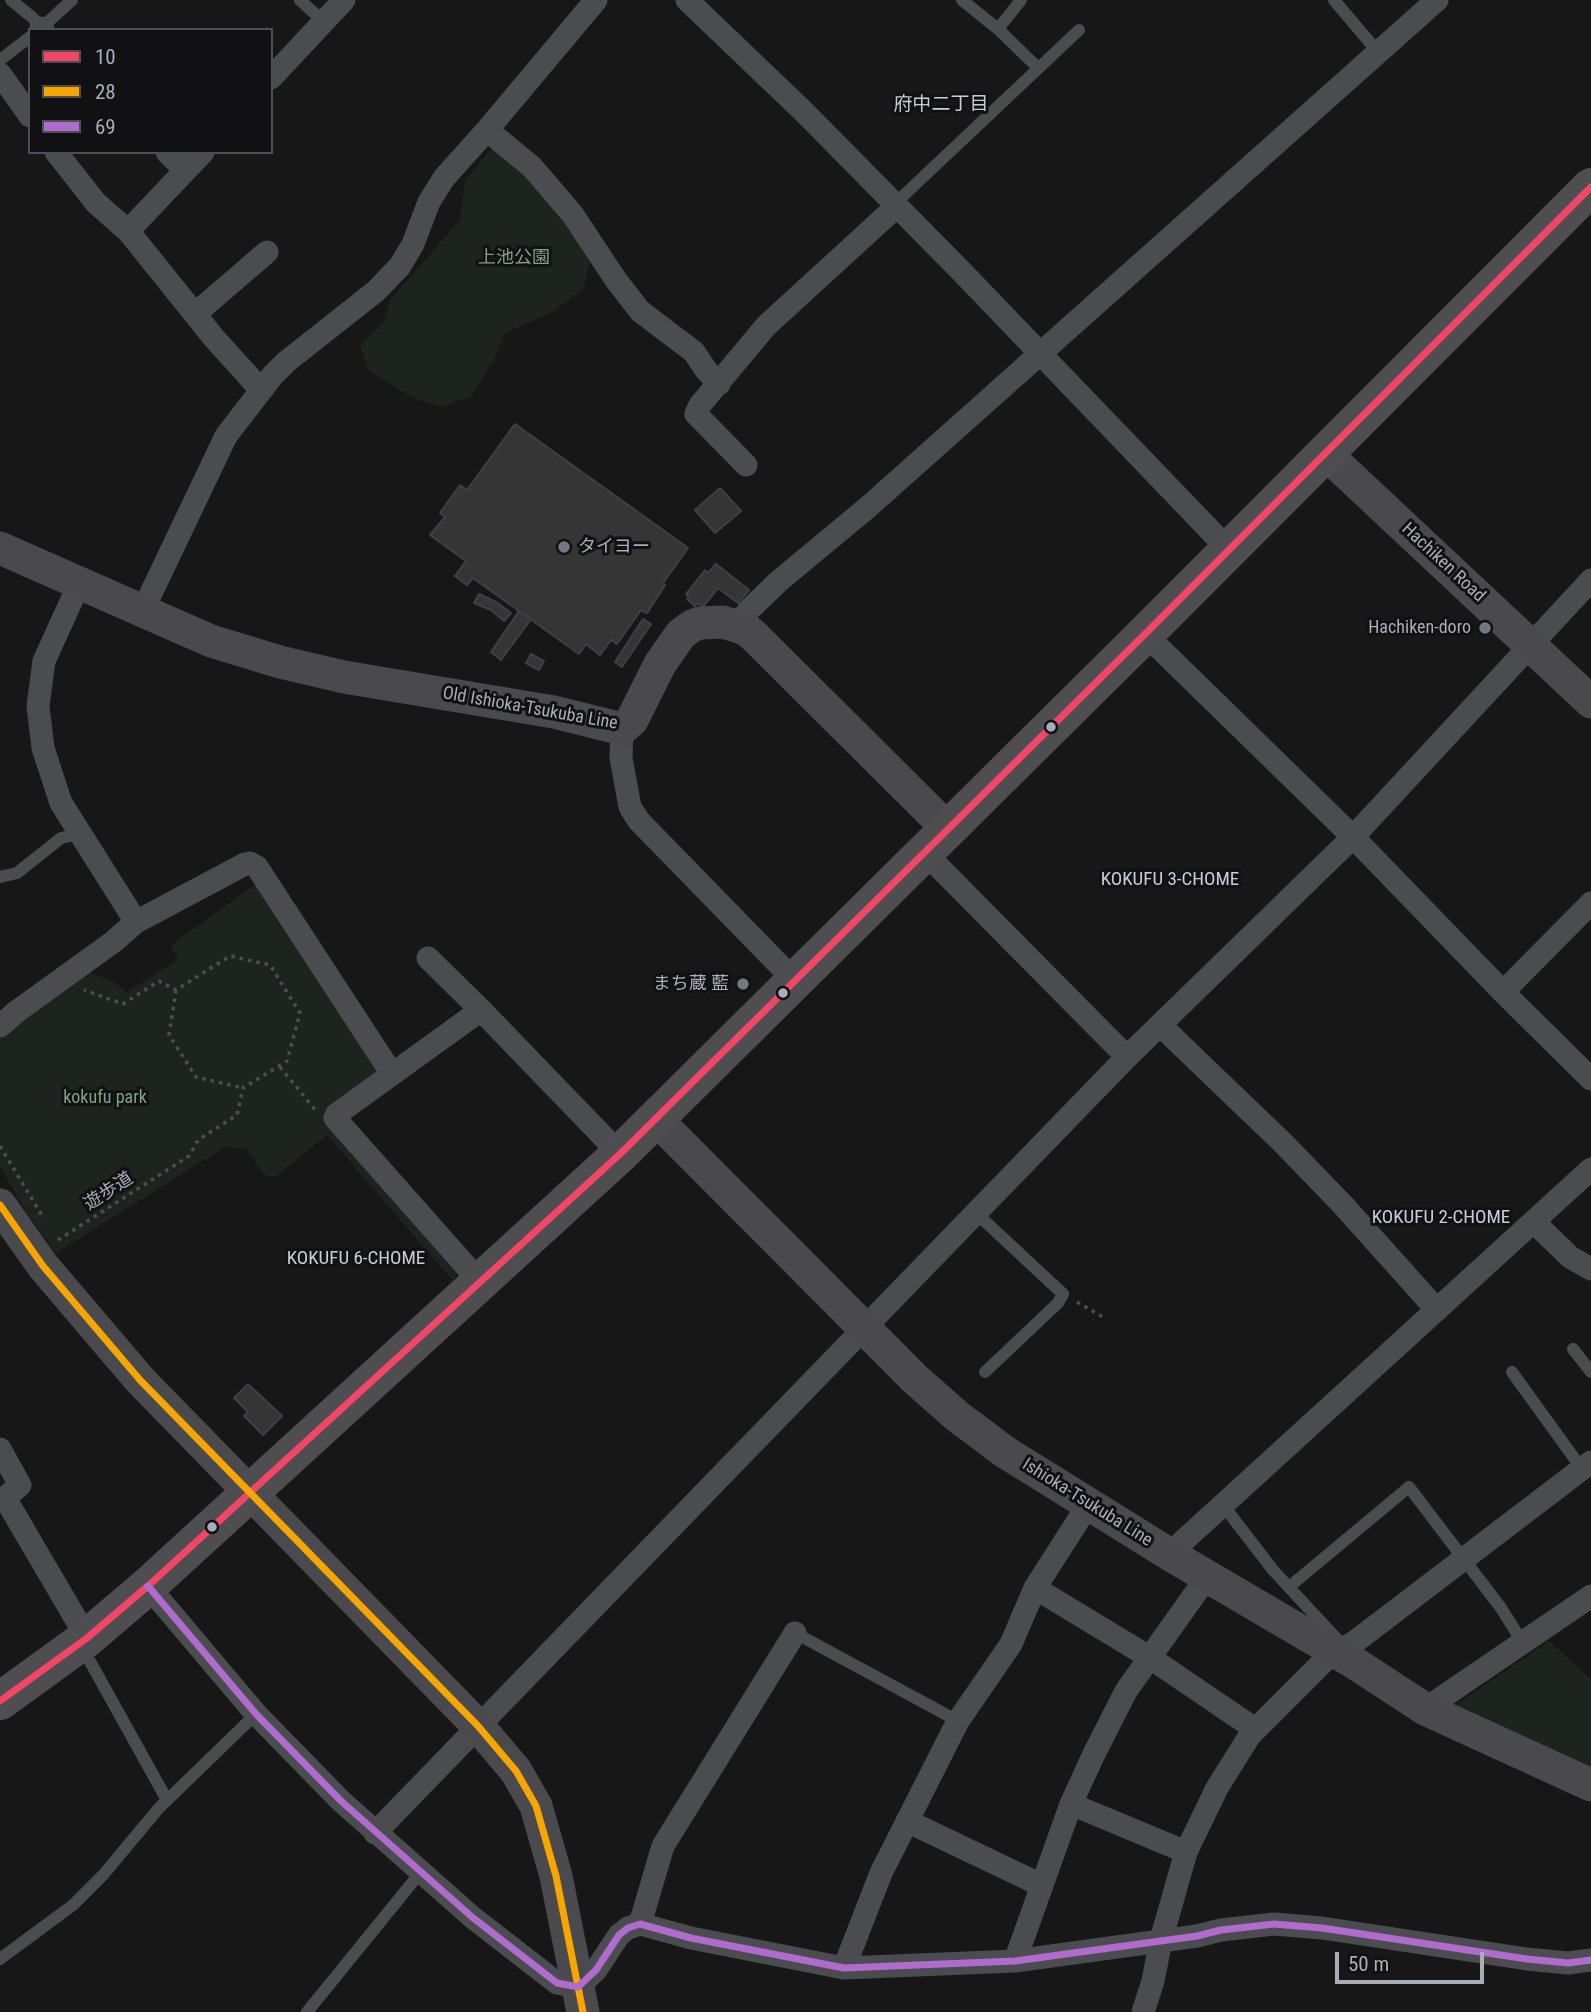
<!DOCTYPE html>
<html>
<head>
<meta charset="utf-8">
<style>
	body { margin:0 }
	#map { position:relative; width:1591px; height:2012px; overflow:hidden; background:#171717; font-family:"Roboto Condensed",sans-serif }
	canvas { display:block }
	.legend { position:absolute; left:28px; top:28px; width:245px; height:126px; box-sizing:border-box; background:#111113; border:2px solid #4d4f55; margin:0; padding:9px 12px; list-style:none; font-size:21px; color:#a8adb8 }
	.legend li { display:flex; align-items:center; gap:14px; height:35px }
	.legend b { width:35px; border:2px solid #4d4f55 }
	.scale { position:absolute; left:1335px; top:1952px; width:149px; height:32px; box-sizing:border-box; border:4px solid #a8adb8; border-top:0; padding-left:9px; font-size:21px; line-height:24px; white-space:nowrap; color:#a8adb8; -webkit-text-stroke:5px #111113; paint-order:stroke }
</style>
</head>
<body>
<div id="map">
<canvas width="1591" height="2012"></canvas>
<ul class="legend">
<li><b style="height:9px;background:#f34667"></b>10</li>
<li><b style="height:9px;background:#f7a600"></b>28</li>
<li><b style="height:9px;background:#b06ccc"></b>69</li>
</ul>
<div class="scale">50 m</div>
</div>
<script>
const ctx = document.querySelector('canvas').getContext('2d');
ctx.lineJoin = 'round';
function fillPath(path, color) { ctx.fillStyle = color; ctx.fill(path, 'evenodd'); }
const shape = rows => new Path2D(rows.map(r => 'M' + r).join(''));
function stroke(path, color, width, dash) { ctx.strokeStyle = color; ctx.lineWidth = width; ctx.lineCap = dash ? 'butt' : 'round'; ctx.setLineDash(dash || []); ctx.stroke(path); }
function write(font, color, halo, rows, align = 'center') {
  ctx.font = font + ' "Roboto Condensed","Noto Sans JP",sans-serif'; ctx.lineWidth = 6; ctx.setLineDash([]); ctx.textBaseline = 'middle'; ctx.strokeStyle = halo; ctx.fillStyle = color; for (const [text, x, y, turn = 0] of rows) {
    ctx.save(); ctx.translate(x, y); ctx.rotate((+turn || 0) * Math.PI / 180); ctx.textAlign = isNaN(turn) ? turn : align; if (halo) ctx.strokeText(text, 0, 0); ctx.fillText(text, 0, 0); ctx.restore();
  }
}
fillPath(shape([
	[493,146,534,181,591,255,584,288,554,311,504,334,494,359,471,397,441,407,410,396,369,371,360,345,383,323,391,299,460,220,465,181],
	[260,881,381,1075,326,1112,461,1271,452,1280,327,1135,274,1178,264,1175,246,1149,225,1147,56,1253,27,1213,0,1167,0,1033,86,971,116,983,126,993,178,959,171,945],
	[1549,1641,1591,1679,1591,1771,1454,1706]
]), '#1d241e');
const building = shape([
	[515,424,688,548,663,583,665,585,647,613,641,610,617,644,611,640,600,655,586,644,579,654,473,578,467,585,455,576,466,561,430,535,445,517,440,513,460,485,467,490,515,424],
	[720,488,741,511,715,533,695,510,720,488],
	[716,564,749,590,738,603,718,588,703,607,698,603,695,606,687,599,689,597,686,594,705,570,708,573,716,564],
	[479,594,496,602,511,613,504,621,491,610,474,603,479,594],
	[519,611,531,619,501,660,491,652,519,611],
	[643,619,651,624,622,667,615,662,643,619],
	[531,654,544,661,539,670,526,663,531,654],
	[248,1384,282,1416,263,1435,244,1416,248,1412,234,1398,248,1384]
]);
fillPath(building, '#353536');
stroke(building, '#3f4043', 2);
stroke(shape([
	[176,990,169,1035,196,1077,243,1088],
	[280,1067,317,1112],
	[0,1146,44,1219],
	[58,1240,189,1156,198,1140,237,1115,243,1088,287,1061,300,1013,270,965,230,956,176,990,159,981,123,1004,84,990],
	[1077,1302,1103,1317]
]), '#4d4e52', 3.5, [3.5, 5]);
stroke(shape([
	[11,0,33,18,41,28],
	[300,0,324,22],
	[962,0,998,29,1038,68],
	[1334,0,1378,52],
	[998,29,1021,0],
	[39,30,72,0],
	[0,60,30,37],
	[897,206,903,196,1079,30],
	[0,877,17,873,61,838,79,834],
	[975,1212,1063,1294,1058,1303,985,1372],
	[1573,1349,1591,1372],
	[1512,1372,1582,1469],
	[1223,1505,1273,1570,1336,1638],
	[1289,1587,1409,1487,1501,1608,1523,1643],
	[795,1633,958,1721],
	[82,1647,167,1800],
	[0,1959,73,1905,103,1875,159,1808,256,1714],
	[307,2012,420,1873]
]), '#4b4c50', 12);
stroke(shape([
	[687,0,804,112,962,272,1229,550],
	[41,28,43,30],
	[0,74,30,116],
	[271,78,344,0],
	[487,130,532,167,573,215,616,280,640,311,694,352,706,370,719,384],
	[56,152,96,203,128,231,214,338,261,390],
	[167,152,185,170],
	[128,231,203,152],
	[195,314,267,252],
	[746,465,696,414,700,405,766,326,897,206],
	[80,582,44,661,38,706,43,748,61,803,136,922],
	[143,610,226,436,273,375,286,362,376,291,400,266,413,244,429,202,444,178,487,130,596,0],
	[736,626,749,610,779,581,867,508,1437,0],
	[1145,634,1353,837,1503,992,1591,1079],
	[622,729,621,758,630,807,639,821,795,981],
	[924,852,1127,1057],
	[428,958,481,1010,620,1154],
	[1503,992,1591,903],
	[1160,1025,1283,1143,1343,1205,1437,1310],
	[0,1026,16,1012,113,942,136,922,245,864,250,863,257,867,392,1074],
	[1535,1223,1570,1257,1591,1269],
	[481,1283,335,1118,337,1114,481,1010],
	[0,1449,20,1485,5,1498],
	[0,1501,5,1498,87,1638],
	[1169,1554,1591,1169],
	[148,1586,256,1714,341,1801,472,1917,557,1983,578,1987,596,1970,619,1935,628,1928,640,1924,691,1938,844,1968,1015,1961,1197,1936,1221,1930,1274,1924,1322,1928,1527,1959,1568,1963,1591,1960],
	[1035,1588,1149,1657,1255,1729],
	[1425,1709,1591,1596],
	[1071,1804,1186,1852],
	[907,1821,1041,1885],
	[375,1833,1127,1057,1353,837,1591,580],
	[640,1924,663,1846,795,1633],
	[1015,1961,1071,1804,1093,1756,1126,1691,1207,1577],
	[844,1968,881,1873,958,1721,1011,1644,1035,1588,1088,1505],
	[1143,2012,1153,1981,1161,1940,1186,1852,1217,1788,1250,1735,1334,1651,1352,1644,1591,1462]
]), '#4b4c50', 23);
stroke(shape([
	[1325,453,1591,702],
	[0,548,211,641,280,662,344,677,554,712,622,729,632,720,660,664,681,634,692,626,700,623,723,622,736,626,747,630,755,637,948,829],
	[656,1119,915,1379,957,1416,1005,1452,1169,1554,1353,1662,1425,1709,1591,1785],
	[0,1205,43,1266,140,1380,478,1726,516,1771,536,1806,556,1876,583,2012]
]), '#4a4a4e', 33);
stroke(shape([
	[0,1701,87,1638,148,1586,620,1154,1145,634,1591,187]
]), '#4e4e51', 38);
stroke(shape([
	[0,1701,87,1638,148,1586,620,1154,1145,634,1591,187]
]), '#f34667', 7);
stroke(shape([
	[0,1205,43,1266,140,1380,478,1726,516,1771,536,1806,556,1876,583,2012]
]), '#f7a600', 7);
stroke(shape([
	[148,1586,256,1714,341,1801,472,1917,557,1983,578,1987,596,1970,619,1935,628,1928,640,1924,691,1938,844,1968,1015,1961,1197,1936,1221,1930,1274,1924,1322,1928,1527,1959,1568,1963,1591,1960]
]), '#b06ccc', 7);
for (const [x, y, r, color] of [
	[564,547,7,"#757880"],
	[1485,628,7,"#757880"],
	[1051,727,6,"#a8adb8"],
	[743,984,7,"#757880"],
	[783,993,6,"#a8adb8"],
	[212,1527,6,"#a8adb8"]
]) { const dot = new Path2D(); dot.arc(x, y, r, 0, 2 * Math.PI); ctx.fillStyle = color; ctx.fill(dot); stroke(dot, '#111113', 2.5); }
write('18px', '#7fa381', '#111113', [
	["上池公園",514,258],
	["kokufu park",105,1098]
]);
write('18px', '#a8adb8', '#111113', [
	["タイヨー",578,547,"left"],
	["Hachiken-doro",1471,628],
	["まち蔵 藍",729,984]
], 'right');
write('18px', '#a8adb8', '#111113', [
	["Hachiken Road",1443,563,43],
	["Old Ishioka-Tsukuba Line",530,709,10],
	["遊歩道",109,1192,-33],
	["Ishioka-Tsukuba Line",1087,1503,32]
]);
write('19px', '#c9ccd4', '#111113', [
	["府中二丁目",941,105],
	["KOKUFU 3-CHOME",1170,880],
	["KOKUFU 2-CHOME",1441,1218],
	["KOKUFU 6-CHOME",356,1259]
]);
</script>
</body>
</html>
